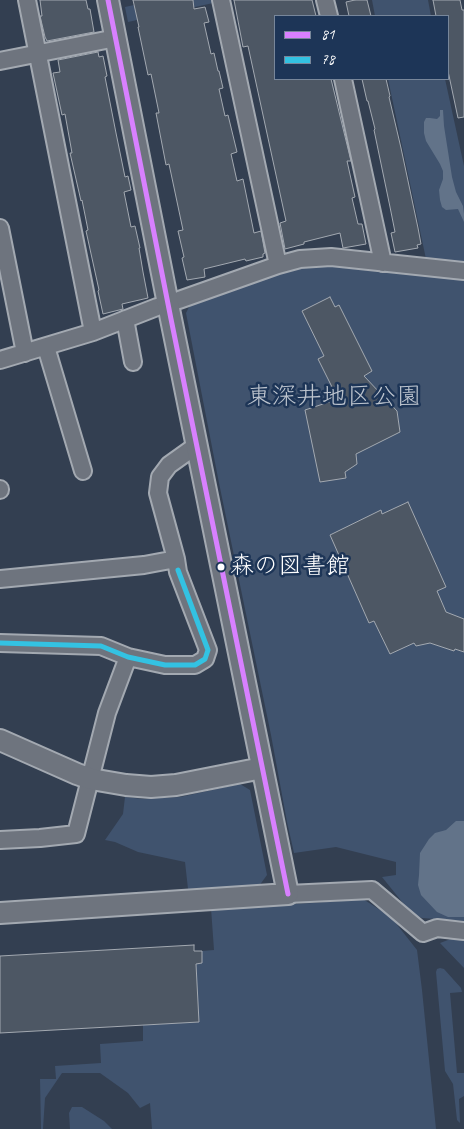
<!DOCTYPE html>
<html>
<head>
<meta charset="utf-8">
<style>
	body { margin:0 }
	#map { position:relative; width:464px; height:1129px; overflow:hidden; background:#333f51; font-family:Caveat,sans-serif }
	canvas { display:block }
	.legend { position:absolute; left:274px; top:15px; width:175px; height:65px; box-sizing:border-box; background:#1d3557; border:1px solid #77869a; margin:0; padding:6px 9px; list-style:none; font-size:15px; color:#fff }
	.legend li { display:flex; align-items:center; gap:10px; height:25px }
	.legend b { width:25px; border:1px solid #77869a }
</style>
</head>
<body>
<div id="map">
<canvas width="464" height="1129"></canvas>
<ul class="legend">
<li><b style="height:6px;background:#d880ff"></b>81</li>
<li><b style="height:6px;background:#33c2e2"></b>78</li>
</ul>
</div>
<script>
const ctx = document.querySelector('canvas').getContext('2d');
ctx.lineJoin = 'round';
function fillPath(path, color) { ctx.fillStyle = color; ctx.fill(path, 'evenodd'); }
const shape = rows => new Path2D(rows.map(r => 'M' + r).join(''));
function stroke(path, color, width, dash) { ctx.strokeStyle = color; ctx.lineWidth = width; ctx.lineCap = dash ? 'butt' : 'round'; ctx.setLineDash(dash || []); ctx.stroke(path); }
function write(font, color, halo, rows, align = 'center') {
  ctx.font = font + ' Caveat,"Klee One",sans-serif'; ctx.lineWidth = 5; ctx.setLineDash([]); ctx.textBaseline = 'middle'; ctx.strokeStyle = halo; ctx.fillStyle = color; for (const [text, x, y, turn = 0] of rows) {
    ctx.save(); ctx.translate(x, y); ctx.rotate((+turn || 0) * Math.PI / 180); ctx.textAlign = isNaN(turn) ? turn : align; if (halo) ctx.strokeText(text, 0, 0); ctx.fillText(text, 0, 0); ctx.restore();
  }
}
fillPath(shape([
	[157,0,212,0,213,3,128,22,125,7],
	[372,0,428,0,431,16,375,16],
	[388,79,445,79,464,166,464,264,426,259],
	[329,265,464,279,464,921,422,918,411,913,382,877,396,875,396,862,336,847,294,853,287,822,271,735,219,483,186,313,191,303,230,289,303,266],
	[240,784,250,790,267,875,259,886,188,889,185,862,138,852,115,842,105,840,123,814,125,797,143,799,180,797],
	[363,899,391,917,417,950,422,990,436,1129,152,1129,150,1103,140,1108,128,1093,100,1073,62,1073,45,1098,43,1129,41,1129,40,1079,56,1079,55,1066,101,1063,100,1044,143,1041,143,1025,199,1022,196,964,202,963,202,951,214,950,211,908,313,903],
	[456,937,464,938,464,968,440,943],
	[440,968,444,969,461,988,462,992,450,993,457,1073,464,1073,464,1096,459,1099,460,1123,457,1120,453,1084,445,1071,436,972,437,969],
	[72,1107,82,1107,104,1121,112,1129,70,1129,69,1113]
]), '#40536e');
fillPath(shape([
	[440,110,443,110,444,126,452,177,456,192,463,206,464,214,464,222,458,209,446,210,442,207,440,200,439,190,443,179,443,171,440,164,426,141,424,133,424,122,426,118,430,118,437,119,440,116],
	[456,821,464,821,464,917,448,917,437,912,421,895,418,885,419,875,420,853,429,839,435,833,446,830]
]), '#627389');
const building = shape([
	[40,0,86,0,88,9,90,9,94,32,47,41,45,37,40,16,42,16,40,0],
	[133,0,193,0,194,9,205,7,209,22,204,23,211,54,214,53,218,71,219,71,223,88,219,89,225,116,228,115,237,152,231,154,237,181,243,179,254,233,261,231,265,253,263,254,263,257,246,261,245,259,204,269,205,277,187,280,182,258,184,257,178,231,183,230,169,164,166,165,156,113,159,113,151,74,148,75,138,27,139,27,133,0],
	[234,0,312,0,316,16,275,16,275,79,331,79,351,161,347,161,355,197,352,198,358,224,362,224,366,244,343,248,340,233,304,242,304,244,285,249,280,223,286,221,248,46,243,47,234,0],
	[355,0,367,0,371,16,349,16,346,2,355,0],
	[433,0,460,0,462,10,464,10,464,117,458,118,448,71,448,16,436,16,433,0],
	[98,52,99,57,103,56,107,76,105,77,116,133,125,177,128,176,131,190,124,192,131,227,135,226,140,248,139,248,143,272,148,298,122,304,123,309,103,314,98,291,99,290,86,231,88,230,82,200,81,201,70,153,72,153,65,114,62,115,53,73,60,72,58,60,98,52],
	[362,79,386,79,390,96,389,97,401,148,418,228,421,244,417,245,418,248,395,252,391,233,395,232,390,207,374,130,375,129,368,101,367,101,362,79],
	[330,297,335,307,339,305,372,371,364,376,397,411,400,432,356,454,357,464,345,472,346,478,320,482,305,410,338,399,318,359,324,356,302,311,330,297],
	[408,502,446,587,437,591,446,612,464,619,464,652,455,649,454,651,430,643,416,646,414,643,390,654,374,621,369,623,330,535,381,510,382,514,408,502],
	[194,945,194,951,202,951,202,963,196,964,199,1022,0,1033,0,956,194,945]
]);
fillPath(building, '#4d5764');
stroke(building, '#a3a9b1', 1);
const minor = shape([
	[27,0,93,332],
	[221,0,278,265],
	[325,0,329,16],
	[0,61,116,38],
	[343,79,383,263],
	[0,228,25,353],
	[125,319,133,362],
	[46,347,83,471],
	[0,360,93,332,157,307,179,300,278,265,300,259,331,257,464,271],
	[0,489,0,490],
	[0,579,144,565,176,559],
	[0,643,101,646,128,657,165,665,195,665,205,659,208,650,178,572,176,559,158,493,160,477,169,465,197,445],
	[0,840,40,838,76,834,107,713,128,657],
	[288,894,372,890,423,933,437,928,464,931]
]);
const tertiary = shape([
	[0,740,77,774,91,779,126,785,151,787,176,785,262,768],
	[0,913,288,894,171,319,108,0]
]);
stroke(minor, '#a3a9b1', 20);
stroke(tertiary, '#a3a9b1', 24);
stroke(minor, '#6e747e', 16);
stroke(tertiary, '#6e747e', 20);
stroke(shape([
	[108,0,171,319,288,894]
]), '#d880ff', 5);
stroke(shape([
	[0,643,101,646,128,657,165,665,195,665,205,659,208,650,178,570]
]), '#33c2e2', 5);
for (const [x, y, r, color] of [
	[221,567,4.5,"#fff"]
]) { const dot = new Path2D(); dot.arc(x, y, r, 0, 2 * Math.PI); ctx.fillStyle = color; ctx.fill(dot); stroke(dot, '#1d3557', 2); }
write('24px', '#fff', '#1d3557', [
	["森の図書館",230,567]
], 'left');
write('25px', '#bdc4ce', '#1d3557', [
	["東深井地区公園",334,397]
]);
</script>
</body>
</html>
